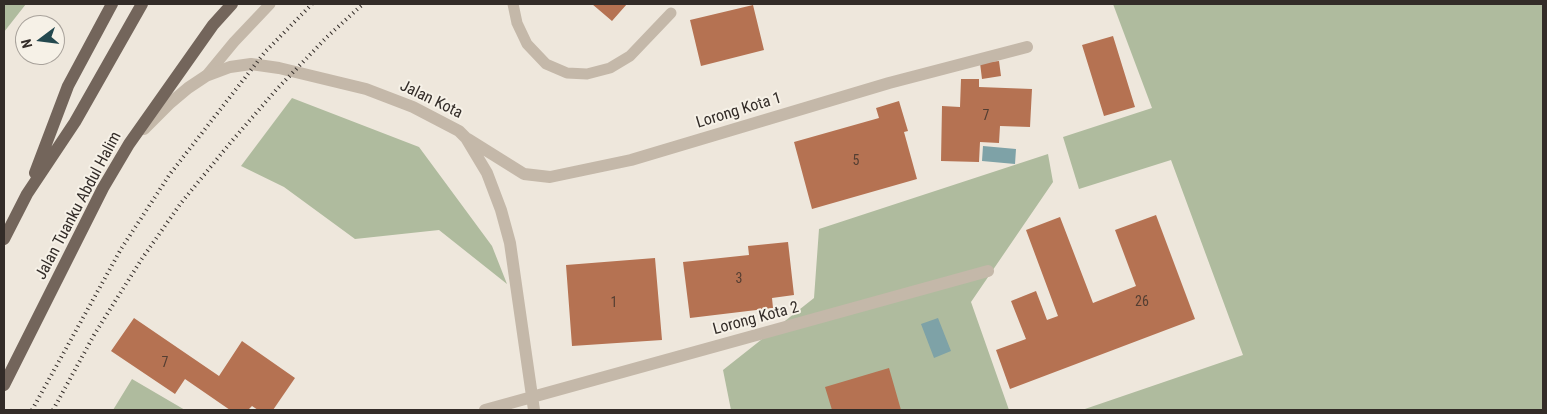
<!DOCTYPE html>
<html>
<head>
<meta charset="utf-8">
<style>
	body { margin:0 }
	#map { position:relative; width:1547px; height:414px; overflow:hidden; background:#eee7dc; font-family:"Roboto Condensed",sans-serif }
	canvas { display:block }
	.frame { position:absolute; inset:0; border:5px solid #332c28; pointer-events:none }
	.north { position:absolute; left:15px; top:15px; width:50px; height:50px; box-sizing:border-box; background:#f6f1e7; border:1px solid #a8a29b; border-radius:50%; rotate:255deg; font-size:14px; font-weight:700; line-height:20px; text-align:center; color:#332c28 }
	.north::after { content:''; display:block; margin:auto; width:18px; height:22px; background:#23484e; clip-path:polygon(50% 0,100% 100%,50% 72%,0 100%) }
</style>
</head>
<body>
<div id="map">
<canvas width="1547" height="414"></canvas>
<div class="frame"></div>
<div class="north">N</div>
</div>
<script>
const ctx = document.querySelector('canvas').getContext('2d');
ctx.lineJoin = 'round';
function fillPath(path, color) { ctx.fillStyle = color; ctx.fill(path, 'evenodd'); }
const shape = rows => new Path2D(rows.map(r => 'M' + r).join(''));
function stroke(path, color, width, dash) { ctx.strokeStyle = color; ctx.lineWidth = width; ctx.lineCap = dash ? 'butt' : 'round'; ctx.setLineDash(dash || []); ctx.stroke(path); }
function write(font, color, halo, rows, align = 'center') {
  ctx.font = font + ' "Roboto Condensed",sans-serif'; ctx.lineWidth = 4; ctx.setLineDash([]); ctx.textBaseline = 'middle'; ctx.strokeStyle = halo; ctx.fillStyle = color; for (const [text, x, y, turn = 0] of rows) {
    ctx.save(); ctx.translate(x, y); ctx.rotate((+turn || 0) * Math.PI / 180); ctx.textAlign = isNaN(turn) ? turn : align; if (halo) ctx.strokeText(text, 0, 0); ctx.fillText(text, 0, 0); ctx.restore();
  }
}
fillPath(shape([
	[4,4,26,4,4,32],
	[1113,4,1543,4,1543,410,1082,410,1243,355,1171,160,1079,189,1063,137,1152,108],
	[292,98,419,147,492,246,507,284,439,230,355,239,284,187,241,166],
	[1048,154,1053,182,971,302,1009,410,731,410,723,370,814,298,819,229],
	[132,379,185,410,113,410]
]), '#afbb9e');
fillPath(shape([
	[983,146,1016,149,1015,164,982,161],
	[938,318,951,351,934,358,921,324]
]), '#7ea2a7');
fillPath(shape([
	[592,4,627,4,612,21],
	[753,5,764,50,701,66,690,20],
	[1113,36,1135,107,1104,116,1082,45],
	[999,61,1001,76,982,79,980,63],
	[961,79,979,79,979,87,1032,89,1030,127,1000,126,999,143,980,142,979,162,941,161,942,106,960,107],
	[899,101,908,131,904,132,917,179,812,209,794,142,879,118,876,108],
	[1156,215,1195,319,1010,389,996,350,1026,339,1011,301,1036,291,1047,320,1058,316,1026,230,1060,217,1093,303,1136,286,1115,230],
	[788,242,794,295,772,298,773,308,690,318,683,262,749,255,748,246],
	[655,258,662,340,572,346,566,265],
	[134,318,219,376,242,341,295,378,273,410,258,410,252,406,248,410,230,410,185,379,175,394,111,351],
	[889,368,901,410,832,410,825,387]
]), '#b57252');
stroke(shape([
	[513,4,517,23,527,44,546,64,567,73,587,74,610,68,630,56,671,13],
	[206,76,234,42,270,4]
]), '#c4b8a9', 11);
stroke(shape([
	[144,129,169,104,188,88,206,76,230,67,251,64,279,68,366,89,413,107,459,131,466,138,487,173,501,210,510,243,534,410],
	[468,139,524,174,550,177,631,160,889,83,1027,47],
	[485,410,988,271]
]), '#c4b8a9', 12);
stroke(shape([
	[35,173,68,86,112,4],
	[4,239,27,194,75,122,142,4],
	[4,385,103,188,129,144,213,25,232,4]
]), '#73655b', 12);
stroke(shape([
	[32,410,121,249,170,174,265,52,312,4],
	[53,410,94,335,141,260,181,203,231,142,276,90,327,37,363,4]
]), '#332c28', 4, [1, 4]);
write('14px', '#543e32', null, [
	["7",986,116],
	["5",856,161],
	["3",739,279],
	["26",1142,302],
	["1",614,303],
	["7",165,363]
]);
write('16px', '#332c28', '#f6f1e7', [
	["Jalan Kota",431,100,26],
	["Lorong Kota 1",739,111,-17],
	["Jalan Tuanku Abdul Halim",79,206,-62],
	["Lorong Kota 2",756,319,-15]
]);
</script>
</body>
</html>
